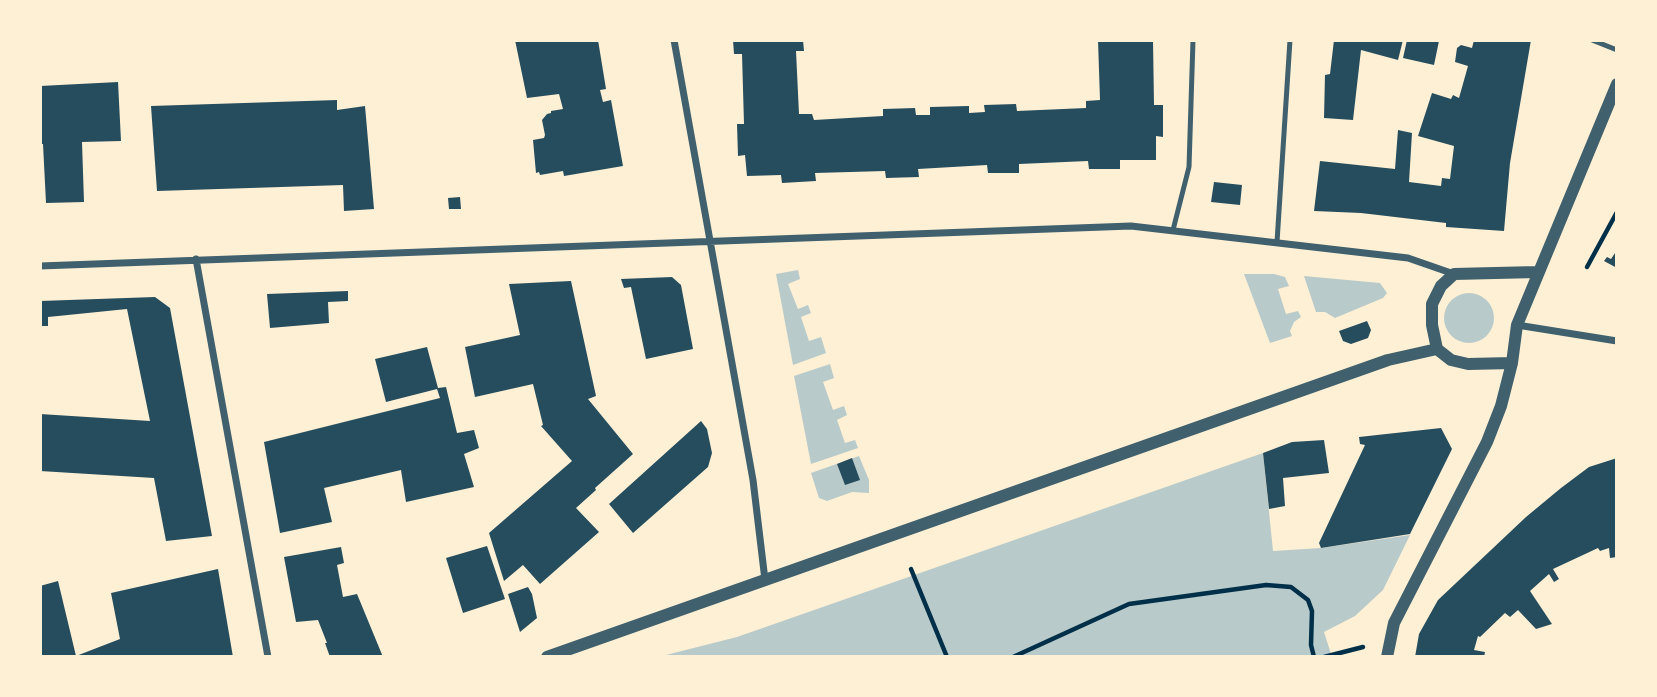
<!DOCTYPE html>
<html>
<head>
<meta charset="utf-8">
<style>
	body { margin:0 }
	#map { position:relative; width:1657px; height:697px; overflow:hidden; background:#fdf0d5; font-family:Bitter,serif }
	canvas { display:block }
	.frame { position:absolute; inset:0; border:42px solid #fdf0d5; pointer-events:none }
</style>
</head>
<body>
<div id="map">
<canvas width="1657" height="697"></canvas>
<div class="frame"></div>
</div>
<script>
const ctx = document.querySelector('canvas').getContext('2d');
ctx.lineJoin = 'round';
function fillPath(path, color) { ctx.fillStyle = color; ctx.fill(path, 'evenodd'); }
const shape = rows => new Path2D(rows.map(r => 'M' + r).join(''));
function stroke(path, color, width, dash) { ctx.strokeStyle = color; ctx.lineWidth = width; ctx.lineCap = dash ? 'butt' : 'round'; ctx.setLineDash(dash || []); ctx.stroke(path); }
fillPath(shape([
	[798,270,800,279,788,284,798,309,808,305,811,313,801,317,809,341,821,337,826,353,793,365,776,274],
	[1244,274,1274,274,1285,277,1289,286,1278,289,1286,314,1298,311,1301,317,1294,322,1290,331,1292,336,1270,343],
	[1304,276,1380,283,1387,293,1383,298,1335,318,1325,312,1316,312],
	'1444 318a25 25 0 1 1 50 0a25 25 0 1 1-50 0Z',
	[830,364,834,378,823,382,833,410,844,406,847,415,837,420,845,443,855,440,858,448,811,464,794,376],
	[1263,453,1273,551,1321,548,1410,535,1383,590,1355,616,1324,632,1332,657,658,657,737,637],
	[859,456,869,480,869,493,852,492,827,501,819,498,811,473]
]), '#b9caca');
fillPath(shape([
	[515,40,598,40,606,89,600,90,603,102,611,100,623,166,564,176,563,171,540,175,539,172,536,173,533,140,544,138,545,135,542,120,547,114,551,113,551,111,563,109,559,94,527,98],
	[733,40,803,40,804,51,796,51,799,114,812,114,814,120,883,116,883,109,915,108,916,115,930,115,930,107,969,106,969,113,985,112,984,105,1016,104,1017,111,1086,108,1086,101,1100,100,1098,40,1153,40,1154,105,1163,105,1163,137,1156,136,1156,160,1120,160,1120,169,1089,169,1088,161,1019,164,1019,173,988,173,987,165,918,169,919,177,886,178,885,171,815,173,816,181,782,183,781,175,747,176,745,155,738,156,737,124,744,124,742,54,734,54],
	[1334,40,1403,40,1398,60,1361,50,1353,120,1324,118,1325,75,1330,74],
	[1407,40,1439,41,1434,65,1403,58],
	[1474,40,1531,40,1510,163,1504,231,1446,227,1446,223,1361,213,1314,211,1320,161,1395,169,1398,130,1412,133,1409,182,1441,186,1442,178,1450,179,1454,146,1418,136,1432,93,1451,99,1453,95,1459,98,1468,66,1455,62,1457,48,1461,45,1472,48],
	[118,82,121,141,82,142,84,202,46,203,43,144,40,144,40,86],
	[337,100,337,110,365,106,374,209,344,211,343,185,157,191,151,106],
	[1214,182,1242,185,1240,205,1211,202],
	[460,197,461,209,449,209,448,198],
	[1617,250,1617,268,1604,261,1607,257,1611,259],
	[672,277,681,285,693,349,646,359,631,287,624,288,621,279],
	[571,281,596,396,588,399,633,454,595,488,596,490,576,508,599,532,540,584,523,565,504,581,489,533,572,461,541,426,543,425,533,384,475,397,465,347,520,335,509,284],
	[348,291,348,301,328,302,329,323,270,328,267,294],
	[155,297,170,308,212,536,166,541,154,478,40,471,40,414,150,421,127,309,48,317,48,326,40,326,40,301],
	[1367,321,1371,330,1368,338,1351,344,1343,341,1339,331],
	[427,347,438,388,446,387,457,433,474,430,479,448,464,454,474,487,406,502,401,470,324,488,332,522,280,533,264,442,440,398,437,389,386,402,375,359],
	[701,421,707,429,712,453,708,467,633,533,609,504],
	[1441,428,1452,449,1410,534,1321,548,1319,543,1365,445,1360,444,1359,437],
	[1324,440,1329,473,1283,478,1285,506,1269,509,1263,453,1292,442],
	[852,458,860,480,845,485,837,464],
	[1617,458,1617,557,1610,558,1609,548,1600,551,1598,548,1553,569,1559,579,1554,582,1549,574,1530,591,1552,624,1536,629,1518,610,1510,617,1505,613,1480,637,1478,636,1474,650,1485,652,1484,657,1415,657,1419,634,1438,600,1526,517,1561,488,1589,467],
	[487,546,505,599,463,613,446,558],
	[341,547,344,563,337,565,343,597,357,594,383,657,330,657,325,643,327,643,318,620,296,622,284,557],
	[218,569,233,657,40,657,40,586,58,581,76,656,120,639,111,593],
	[528,587,532,594,537,618,520,632,508,594]
]), '#264d5e');
stroke(shape([
	[1587,267,1617,212],
	[911,569,947,657],
	[1013,657,1129,604,1266,585,1291,587,1308,600,1312,611,1311,645,1314,657],
	[1324,657,1363,647]
]), '#003049', 4.5);
stroke(shape([
	[1592,40,1617,50],
	[1173,230,1189,167,1193,40],
	[1277,242,1290,40]
]), '#3f606c', 5);
stroke(shape([
	[674,40,753,480,765,580],
	[196,259,268,657],
	[40,266,1131,226,1408,258,1454,274],
	[1517,325,1617,341]
]), '#3f606c', 7);
stroke(shape([
	[1512,363,1468,364,1451,360,1437,349,1432,325,1432,304,1441,286,1454,274,1537,272],
	[547,657,1388,360,1437,349],
	[1387,657,1394,623,1487,442,1501,406,1512,363,1517,325,1617,84]
]), '#3f606c', 12);
</script>
</body>
</html>
